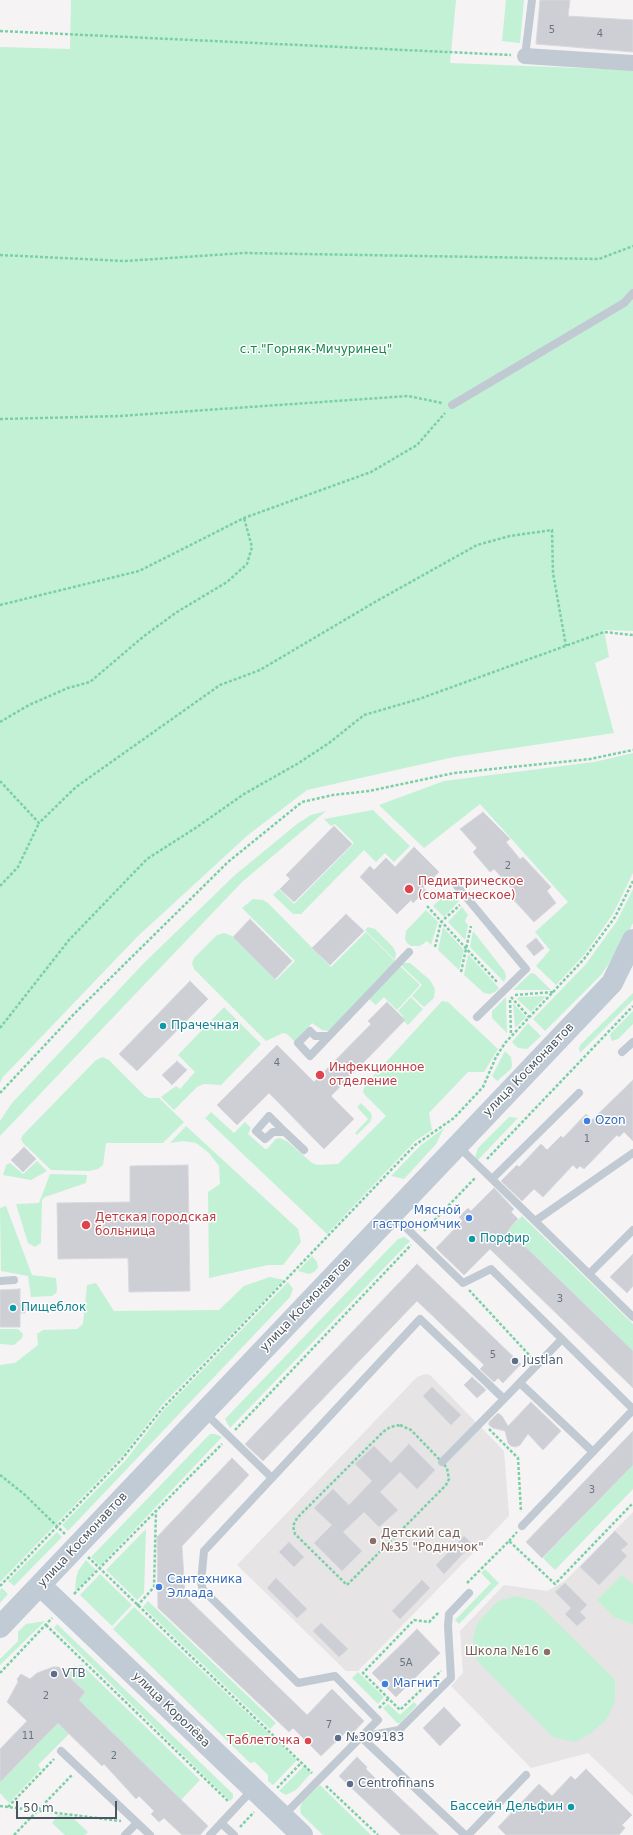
<!DOCTYPE html>
<html>
<head>
<meta charset="utf-8">
<style>
	body { margin:0 }
	#map { position:relative; width:633px; height:1835px; overflow:hidden; background:#f5f3f3; font-family:"DejaVu Sans",sans-serif }
	canvas { display:block }
	.scale { position:absolute; left:16px; top:1801px; width:101px; height:18px; box-sizing:border-box; border:2px solid #4a5661; border-top:0; padding-left:5px; font-size:12px; line-height:14px; white-space:nowrap; color:#4a5661; -webkit-text-stroke:3px #fff; paint-order:stroke }
</style>
</head>
<body>
<div id="map">
<canvas width="633" height="1835"></canvas>
<div class="scale">50 m</div>
</div>
<script>
const ctx = document.querySelector('canvas').getContext('2d');
ctx.lineJoin = 'round';
function fillPath(path, color) { ctx.fillStyle = color; ctx.fill(path, 'evenodd'); }
const shape = rows => new Path2D(rows.map(r => 'M' + r).join(''));
function stroke(path, color, width, dash) { ctx.strokeStyle = color; ctx.lineWidth = width; ctx.lineCap = dash ? 'butt' : 'round'; ctx.setLineDash(dash || []); ctx.stroke(path); }
function write(font, color, halo, rows, align = 'center') {
  ctx.font = font + ' "DejaVu Sans",sans-serif'; ctx.lineWidth = 3; ctx.setLineDash([]); ctx.textBaseline = 'middle'; ctx.strokeStyle = halo; ctx.fillStyle = color; for (const [text, x, y, turn = 0] of rows) {
    ctx.save(); ctx.translate(x, y); ctx.rotate((+turn || 0) * Math.PI / 180); ctx.textAlign = isNaN(turn) ? turn : align; if (halo) ctx.strokeText(text, 0, 0); ctx.fillText(text, 0, 0); ctx.restore();
  }
}
fillPath(shape([
	[425,1374,430,1375,504,1451,509,1516,358,1671,346,1671,237,1565,417,1377],
	[633,1512,633,1796,588,1753,531,1768,451,1686,463,1673,460,1631,504,1585,547,1591,565,1581]
]), '#e6e4e5');
fillPath(shape([
	[71,0,456,0,450,63,633,70,633,631,604,630,609,657,595,663,614,733,454,757,307,790,248,835,137,937,3,1077,0,1083,0,47,70,49],
	[506,0,524,0,520,43,502,41],
	[633,753,633,873,613,914,584,955,556,985,536,966,550,950,535,932,568,902,480,804,424,848,379,805,444,781,594,762],
	[373,810,410,846,394,862,385,853,376,862,364,850,301,914,293,914,273,895,279,889,294,904,354,843,335,824,331,826,324,819],
	[326,811,242,882,0,1136,0,1121,12,1103,144,963,235,875,297,824,311,815],
	[633,889,633,923,626,938,601,975,545,1031,533,1019,586,964,617,921],
	[449,890,459,901,444,917,433,906],
	[253,899,263,900,268,903,331,967,366,932,396,962,334,1027,328,1031,322,1030,312,1023,295,1042,287,1034,283,1033,266,1041,194,969,192,963,194,958,217,935,224,933,232,936,276,980,295,961,242,908],
	[462,907,468,915,465,921,468,925,465,940,448,922],
	[426,910,438,922,431,945,427,941,420,946,411,946,407,943,405,939,406,931],
	[368,927,375,929,393,947,396,953,395,960,365,930],
	[443,927,464,950,459,970,438,950],
	[473,931,505,972,506,977,504,982,470,947],
	[468,954,499,988,495,992,490,994,484,993,464,975],
	[404,963,410,963,430,980,435,989,434,998,424,1007,412,996,422,985,401,965],
	[400,966,420,985,397,1010,384,997,376,1005,369,999],
	[531,973,535,974,551,990,513,990],
	[633,993,633,1000,580,1053,579,1048,581,1044],
	[546,996,531,1012,517,999,519,997],
	[411,997,423,1009,408,1025,401,1018,403,1016,398,1011],
	[506,997,507,1033,492,1018,492,1011],
	[442,1001,448,1002,498,1049,484,1072,468,1072,429,1113,432,1130,415,1141,327,1234,205,1118,211,1112,234,1133,245,1122,251,1128,248,1134,265,1149,267,1149,276,1139,280,1138,288,1142,312,1163,317,1165,338,1164,386,1116,365,1095,363,1092,365,1085],
	[513,1003,526,1017,515,1028],
	[224,1007,261,1044,221,1085,204,1084,197,1087,174,1110,161,1097,176,1086,180,1089,195,1072,178,1055],
	[633,1011,633,1024,618,1039,612,1041,610,1036,611,1033],
	[528,1023,541,1036,527,1049,518,1048,512,1042],
	[505,1051,511,1057,512,1065,511,1069,497,1081,492,1076],
	[102,1057,109,1060,145,1096,149,1098,159,1098,184,1122,163,1143,106,1143,103,1165,98,1169,89,1171,51,1170,23,1143,21,1139,23,1135,95,1061],
	[361,1103,371,1113,372,1117,370,1122,357,1135,355,1133,368,1119,357,1107],
	[509,1117,518,1118,477,1161,475,1157,478,1148],
	[186,1126,298,1229,301,1242,283,1265,268,1265,209,1278,208,1192,220,1184,219,1166,209,1153,196,1143,183,1141,170,1143],
	[444,1128,436,1144,404,1179,391,1176,420,1146],
	[37,1161,47,1171,31,1180,3,1175,6,1165,10,1163,23,1174],
	[50,1174,87,1175,86,1183,45,1197,42,1200,41,1239,41,1243,35,1247,28,1243,16,1204,39,1203],
	[6,1206,32,1275,56,1278,57,1289,56,1293,52,1296,31,1297,28,1276,1,1271,0,1208],
	[522,1216,633,1324,633,1351,508,1230],
	[404,1237,410,1241,230,1428,225,1419,398,1239],
	[312,1256,317,1262,318,1268,314,1272,309,1274,298,1271],
	[270,1277,284,1280,162,1405,124,1454,0,1582,0,1365,15,1363,38,1345,37,1334,43,1330,77,1329,83,1324,87,1285,96,1283,114,1311,219,1310,244,1286],
	[288,1282,293,1289,290,1297,68,1531,62,1525,126,1460,163,1411],
	[0,1329,18,1329,23,1334,22,1338,14,1345,0,1344],
	[210,1434,215,1434,222,1437,100,1566,91,1557],
	[633,1465,633,1489,555,1570,543,1558],
	[146,1529,144,1593,137,1600,106,1570],
	[57,1532,62,1537,14,1586,8,1581],
	[86,1560,96,1570,75,1592,76,1579,78,1571],
	[485,1569,499,1583,459,1624,455,1620,491,1583,481,1573],
	[100,1574,132,1605,112,1626,80,1595],
	[622,1575,633,1584,633,1624,614,1617,597,1600],
	[2,1588,8,1594,0,1603,0,1590],
	[516,1596,535,1601,615,1680,615,1702,606,1720,591,1733,575,1742,553,1737,477,1661,473,1639,477,1624,498,1601],
	[148,1601,276,1723,270,1729,143,1607],
	[134,1607,297,1760,273,1785,268,1781,268,1775,255,1762,250,1763,113,1629],
	[45,1621,0,1665,0,1659,18,1641,18,1632,26,1624],
	[57,1624,233,1794,233,1798,230,1801,54,1628],
	[82,1665,200,1780,181,1800,79,1700,85,1692,62,1669],
	[358,1672,384,1697,378,1704,352,1678],
	[414,1702,417,1705,400,1723,397,1723,383,1708,388,1704,400,1715],
	[58,1723,69,1734,38,1765,41,1769,9,1803,0,1793,0,1782],
	[304,1766,311,1773,296,1790,286,1795,279,1791],
	[320,1785,371,1835,323,1835,301,1814,300,1808,303,1801],
	[58,1815,71,1816,88,1832,85,1835,65,1835,52,1823]
]), '#c3f1d5');
const building = shape([
	[540,0,570,0,568,16,633,20,633,52,536,44,540,0],
	[483,812,510,839,506,842,520,859,523,857,551,887,547,891,556,903,534,922,510,896,515,892,494,869,490,872,473,852,477,848,460,829,483,812],
	[334,826,352,844,294,902,280,889,290,879,286,875,334,826],
	[414,847,439,872,423,888,426,890,413,903,411,900,397,914,360,877,370,866,374,870,386,858,395,867,414,847],
	[346,914,364,931,330,965,312,948,346,914],
	[250,919,292,961,275,979,233,937,250,919],
	[536,938,544,948,534,956,526,946,536,938],
	[190,981,208,999,137,1071,119,1054,190,981],
	[387,1002,405,1020,331,1096,354,1119,324,1149,269,1093,237,1125,217,1105,277,1045,314,1082,371,1024,368,1021,387,1002],
	[177,1061,187,1070,172,1085,162,1075,177,1061],
	[633,1080,633,1141,624,1132,619,1137,617,1135,584,1169,580,1166,577,1169,573,1165,543,1197,534,1189,522,1201,501,1181,517,1165,519,1167,541,1144,547,1150,561,1136,563,1138,586,1114,592,1120,633,1080],
	[24,1147,36,1159,23,1172,11,1160,24,1147],
	[188,1165,190,1291,129,1292,128,1258,58,1259,57,1203,130,1202,130,1166,188,1165],
	[494,1188,514,1209,511,1212,518,1219,508,1230,633,1351,633,1388,490,1249,464,1275,436,1248,462,1221,459,1217,468,1208,471,1211,494,1188],
	[633,1254,633,1286,627,1293,610,1277,633,1254],
	[417,1264,521,1364,503,1383,498,1378,494,1382,480,1369,484,1365,417,1301,263,1461,245,1444,417,1264],
	[20,1289,20,1303,25,1303,25,1313,20,1313,20,1327,0,1327,0,1290,20,1289],
	[472,1377,486,1390,477,1398,464,1385,472,1377],
	[432,1387,461,1415,451,1425,423,1396,432,1387],
	[531,1402,561,1431,543,1450,528,1434,520,1445,516,1447,511,1446,508,1443,505,1431,493,1428,489,1425,489,1422,498,1413,502,1416,508,1426,531,1402],
	[633,1431,633,1465,542,1558,526,1542,633,1431],
	[409,1444,435,1470,417,1489,400,1472,380,1492,398,1510,379,1527,364,1512,343,1532,362,1551,342,1571,314,1543,332,1525,314,1508,333,1489,349,1505,372,1481,355,1464,374,1446,391,1463,409,1444],
	[232,1458,249,1475,182,1546,185,1596,307,1715,332,1689,364,1721,350,1736,346,1732,321,1756,293,1728,289,1732,158,1608,157,1537,232,1458],
	[615,1531,628,1544,621,1550,627,1556,599,1585,580,1567,615,1531],
	[464,1536,472,1544,444,1574,436,1565,464,1536],
	[289,1542,304,1557,294,1567,279,1552,289,1542],
	[276,1578,307,1609,297,1618,267,1588,276,1578],
	[422,1580,430,1588,400,1619,392,1611,422,1580],
	[565,1583,587,1605,580,1612,586,1618,577,1626,565,1614,571,1608,555,1592,565,1583],
	[321,1623,348,1649,339,1657,313,1631,321,1623],
	[417,1629,440,1653,396,1697,372,1673,417,1629],
	[53,1667,59,1667,85,1692,79,1700,208,1826,200,1835,182,1835,164,1818,159,1822,151,1814,154,1811,139,1796,136,1799,104,1764,102,1766,58,1723,0,1782,0,1749,27,1721,7,1702,18,1682,17,1679,21,1674,30,1679,37,1673,53,1667],
	[444,1707,461,1725,440,1746,423,1728,444,1707],
	[357,1757,367,1767,366,1769,380,1783,382,1781,439,1835,401,1835,339,1776,357,1757],
	[586,1769,632,1815,622,1825,625,1828,619,1835,506,1835,498,1827,539,1784,552,1796,571,1776,575,1780,586,1769]
]);
fillPath(building, '#cdcfd5');
stroke(building, '#d7d9de', 1);
stroke(shape([
	[0,31,511,55],
	[0,255,125,261,244,253,599,259,633,246],
	[0,419,120,416,408,396,442,403],
	[0,605,139,571,244,518,371,472,417,445,445,413],
	[0,722,29,705,68,688,90,682,144,636,177,612,227,582,247,564,252,547,244,518],
	[0,781,39,823,76,787,220,685,260,670,375,602,477,545,510,536,552,530,553,573,566,646],
	[0,886,18,867,39,823],
	[427,906,498,983],
	[435,947,441,922,460,905],
	[461,972,471,926],
	[515,995,554,992],
	[511,997,529,1017],
	[510,1000,511,1035],
	[0,1028,69,940,147,859,197,827,244,794,297,764,329,743,364,715,419,699,604,632,633,635],
	[0,1093,74,1014,228,862,302,802,333,795,369,791,454,773,590,759,633,750],
	[487,1159,633,1006],
	[424,1231,476,1177],
	[469,1290,531,1357],
	[400,1425,411,1430,440,1460,447,1468,449,1479,446,1485,347,1585,295,1534,293,1526,297,1518,383,1432,390,1427,400,1425],
	[489,1429,518,1458,521,1512],
	[235,1430,411,1245],
	[0,1475,24,1494,65,1534],
	[509,1541,517,1532],
	[88,1557,312,1773],
	[467,1583,509,1541,555,1584,633,1503],
	[0,1586,122,1459,162,1409,415,1145,454,1118,483,1087,496,1057,505,1043,584,959,615,917,633,881],
	[74,1594,222,1444],
	[137,1606,154,1587,156,1511],
	[438,1613,429,1622,414,1620,363,1673,400,1710,441,1671],
	[46,1625,229,1802],
	[0,1673,52,1618],
	[379,1708,389,1698],
	[326,1786,378,1835],
	[277,1788,302,1762],
	[0,1806,121,1821],
	[8,1807,54,1759],
	[240,1827,254,1812],
	[14,1835,72,1775]
]), '#7ad0a6', 2.5, [3, 2]);
stroke(shape([
	[525,56,532,0],
	[452,405,624,303,633,293],
	[457,886,526,969,477,1017],
	[329,1036,315,1036,310,1031,298,1043,310,1056,409,952],
	[622,1052,633,1042],
	[285,1132,273,1132,265,1139,256,1131,269,1116,285,1132,304,1150],
	[458,1146,535,1221,633,1153],
	[492,1179,579,1093],
	[393,1215,463,1283,491,1269,633,1409],
	[535,1221,633,1317],
	[589,1274,633,1230],
	[0,1281,14,1280],
	[520,1383,593,1452],
	[205,1413,272,1478],
	[442,1462,504,1399],
	[522,1526,633,1410],
	[61,1751,150,1835],
	[283,1816,361,1737,399,1730,451,1678,448,1626,449,1614,469,1593],
	[221,1823,234,1835],
	[125,1835,137,1823],
	[210,1835,253,1789],
	[465,1835,361,1737,378,1720,335,1676,298,1683,203,1590,201,1582,204,1551,420,1319,504,1399,562,1339],
	[468,1835,526,1775]
]), '#c1cad2', 8);
stroke(shape([
	[525,56,633,63]
]), '#c1cad2', 16);
stroke(shape([
	[40,1585,302,1835],
	[0,1627,612,983,633,940]
]), '#c1cbd6', 22);
for (const [x, y, r, color] of [
	[409,889,5,"#e0444e"],
	[163,1026,4,"#0f9aa8"],
	[320,1075,5,"#e0444e"],
	[587,1121,4,"#3f7fe0"],
	[469,1218,4,"#3f7fe0"],
	[86,1225,5,"#e0444e"],
	[472,1239,4,"#0f9aa8"],
	[13,1308,4,"#0f9aa8"],
	[515,1361,4,"#5c6f8a"],
	[373,1541,4,"#8d6e63"],
	[159,1587,4,"#3f7fe0"],
	[547,1652,4,"#8d6e63"],
	[54,1674,4,"#5c6f8a"],
	[385,1684,4,"#3f7fe0"],
	[338,1738,4,"#5c6f8a"],
	[308,1741,4,"#e0444e"],
	[350,1784,4,"#5c6f8a"],
	[571,1807,4,"#0f9aa8"]
]) { const dot = new Path2D(); dot.arc(x, y, r, 0, 2 * Math.PI); ctx.fillStyle = color; ctx.fill(dot); stroke(dot, '#fff', 1.5); }
write('10px', '#6b747e', null, [
	["5",552,30],
	["4",600,34],
	["2",508,866],
	["4",277,1063],
	["1",587,1139],
	["3",560,1299],
	["5",493,1355],
	["3",592,1490],
	["5А",406,1663],
	["2",46,1696],
	["7",329,1725],
	["11",28,1736],
	["2",114,1756]
]);
write('12px', '#17864f', '#fff', [
	["с.т.\"Горняк-Мичуринец\"",316,350]
]);
write('12px', '#be3a42', '#fff', [
	["Педиатрическое",418,882],
	["(соматическое)",418,896],
	["Инфекционное",329,1068],
	["отделение",329,1082],
	["Детская городская",95,1218],
	["больница",95,1232],
	["Таблеточка",300,1741,"right"]
], 'left');
write('12px', '#0d838f', '#fff', [
	["Прачечная",171,1026],
	["Порфир",480,1239],
	["Пищеблок",21,1308],
	["Бассейн Дельфин",563,1807,"right"]
], 'left');
write('12px', '#4a5661', '#fff', [
	["улица Космонавтов",529,1070,-46],
	["улица Космонавтов",306,1305,-46],
	["улица Космонавтов",83,1540,-47],
	["улица Королёва",171,1710,44]
]);
write('12px', '#366cbe', '#fff', [
	["Ozon",595,1121],
	["Мясной",461,1211,"right"],
	["гастрономчик",461,1225,"right"],
	["Сантехника",167,1580],
	["Эллада",167,1594],
	["Магнит",393,1684]
], 'left');
write('12px', '#4e5e75', '#fff', [
	["Justlan",523,1361],
	["VTB",62,1674],
	["№309183",346,1738],
	["Centrofinans",358,1784]
], 'left');
write('12px', '#785e54', '#fff', [
	["Детский сад",381,1534],
	["№35 \"Родничок\"",381,1548],
	["Школа №16",539,1652,"right"]
], 'left');
</script>
</body>
</html>
